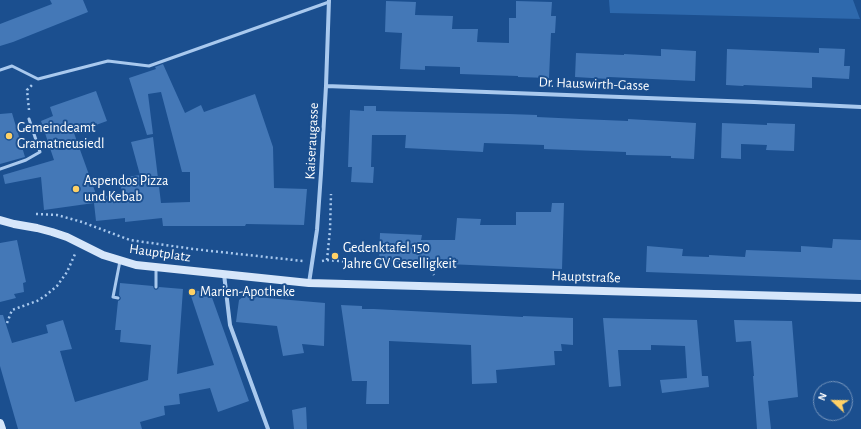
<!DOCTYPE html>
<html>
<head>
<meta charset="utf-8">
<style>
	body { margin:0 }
	#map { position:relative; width:861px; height:429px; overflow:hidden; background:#1b4f8f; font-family:"Alegreya Sans",sans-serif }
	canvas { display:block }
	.north { position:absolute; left:813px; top:381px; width:40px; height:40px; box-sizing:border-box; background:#1b4f8f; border:1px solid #7695bc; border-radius:50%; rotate:292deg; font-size:11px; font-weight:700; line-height:16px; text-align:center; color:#fff }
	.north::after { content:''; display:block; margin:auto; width:14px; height:18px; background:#ffd166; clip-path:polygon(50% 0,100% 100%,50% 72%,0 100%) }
</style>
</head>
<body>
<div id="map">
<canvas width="861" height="429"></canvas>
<div class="north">N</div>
</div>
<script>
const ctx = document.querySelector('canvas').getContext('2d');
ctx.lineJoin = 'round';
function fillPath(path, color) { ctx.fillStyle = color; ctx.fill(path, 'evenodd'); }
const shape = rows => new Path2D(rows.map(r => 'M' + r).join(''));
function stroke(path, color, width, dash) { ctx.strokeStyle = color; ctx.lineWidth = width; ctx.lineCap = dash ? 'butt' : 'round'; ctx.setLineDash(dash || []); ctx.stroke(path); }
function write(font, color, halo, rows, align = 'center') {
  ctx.font = font + ' "Alegreya Sans",sans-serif'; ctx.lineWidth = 4; ctx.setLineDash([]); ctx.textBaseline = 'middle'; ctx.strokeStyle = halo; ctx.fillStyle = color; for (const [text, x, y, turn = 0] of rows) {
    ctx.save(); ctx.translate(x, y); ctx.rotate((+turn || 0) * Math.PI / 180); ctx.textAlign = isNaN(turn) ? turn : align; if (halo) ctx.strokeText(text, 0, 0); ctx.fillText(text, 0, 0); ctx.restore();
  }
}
fillPath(shape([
	[609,0,853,0,860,19,610,13]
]), '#2e69ad');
fillPath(shape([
	[50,0,83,0,88,12,13,42,0,46,0,24,52,4],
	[386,1,416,2,415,15,453,16,452,29,478,29,477,42,509,43,509,18,516,18,516,1,552,2,551,16,556,16,555,33,551,33,549,78,518,77,518,76,460,74,460,67,425,66,425,70,400,69,402,33,385,32],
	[819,48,845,49,844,66,850,66,849,79,812,77,812,88,744,85,743,86,726,85,727,49,819,53],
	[661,49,696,51,695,81,609,77,609,79,575,77,576,53,624,55,624,54,661,56],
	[163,64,185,113,201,105,204,112,255,94,273,147,274,188,307,189,304,225,246,224,245,226,163,226,162,218,125,222,125,218,96,221,94,203,44,210,41,177,5,184,3,175,54,160,41,121,53,116,50,107,96,91,107,121,74,133,97,197,122,194,120,178,140,175,131,142,153,137,161,203,190,202,190,172,182,172,161,92,148,94,153,134,147,135,129,78,156,69,155,67],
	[364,106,376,106,376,111,508,114,537,115,537,117,580,119,628,121,628,119,696,123,694,159,671,158,671,156,626,155,626,152,544,149,544,145,484,143,483,152,405,148,406,135,372,135,371,167,374,167,373,183,351,182,352,167,348,167,350,110,364,111],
	[12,113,25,157,0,164,0,114],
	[722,123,767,125,767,123,795,124,794,151,766,150,767,145,741,144,741,159,721,158],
	[552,203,564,203,562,269,379,261,380,233,422,235,421,240,455,240,457,218,481,219,480,225,516,225,516,212,551,212],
	[833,239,861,240,861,280,646,272,647,246,683,249,682,256,709,257,709,255,745,257,746,250,801,252,801,246,832,248],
	[17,240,26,282,23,283,24,292,14,294,16,298,0,302,0,243],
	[120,283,153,286,154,289,156,290,158,289,159,287,183,289,177,374,214,365,189,290,210,292,249,401,218,412,210,388,179,394,180,404,164,406,165,415,140,422,142,429,18,429,0,366,0,315,3,315,12,343,48,333,46,325,63,320,72,349,60,351,75,402,148,380,151,345,120,342,121,330,115,330,118,301,120,300,121,298,119,295],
	[244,296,325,303,324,346,302,344,304,353,283,356,277,326,236,322,239,300],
	[341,305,362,306,362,309,374,309,523,317,523,316,573,318,573,345,561,344,562,351,554,351,555,365,496,370,497,383,472,384,471,345,389,341,389,404,366,404,367,381,352,381],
	[603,318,697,320,702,376,708,376,709,387,662,393,660,380,687,378,685,346,651,345,651,350,618,350,621,386,609,387],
	[734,320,792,321,798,397,768,401,771,429,757,429,753,376,754,376,751,341,736,342],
	[306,407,307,429,294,429,292,410]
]), '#4478b7');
stroke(shape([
	[29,110,27,90,32,85],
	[36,214,57,215,82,222,130,240,193,249,303,261],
	[327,260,427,268,431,270,434,275],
	[322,261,327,260,330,230,331,194],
	[7,323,12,310,37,301,45,296,57,286,67,272,75,254]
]), '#a9c9ee', 2.5, [2, 3]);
stroke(shape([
	[0,70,12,66,38,79,108,61,149,66,329,2],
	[0,169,26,160,40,152,29,119],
	[156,287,156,268],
	[118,298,113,297,120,261]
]), '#a9c9ee', 3);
stroke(shape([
	[326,86,754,102,861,107],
	[224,274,230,325,268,429],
	[309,283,317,230,321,173,326,86,329,0]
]), '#a9c9ee', 4);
stroke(shape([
	[0,220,14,224,37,228,52,232,67,237,103,255,136,265,309,283,861,298],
	[0,423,2,429]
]), '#d6e6fa', 8);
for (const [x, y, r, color] of [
	[9,136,4,"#ffd166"],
	[76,189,4,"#ffd166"],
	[335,256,4,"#ffd166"],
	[192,292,4,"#ffd166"]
]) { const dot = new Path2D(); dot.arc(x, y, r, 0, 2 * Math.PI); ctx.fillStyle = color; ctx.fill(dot); stroke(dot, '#1b4f8f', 1.5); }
write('14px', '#fff', '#1b4f8f', [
	["Dr. Hauswirth-Gasse",594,84,2],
	["Kaiseraugasse",312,141,-87],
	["Hauptplatz",160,253,8],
	["Hauptstraße",586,277,2]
]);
write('14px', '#fff', '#1b4f8f', [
	["Gemeindeamt",17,128],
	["Gramatneusiedl",17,144],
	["Aspendos Pizza",84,181],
	["und Kebab",84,197],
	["Gedenktafel 150",343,248],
	["Jahre GV Geselligkeit",343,264],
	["Marien-Apotheke",200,292]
], 'left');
</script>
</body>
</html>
